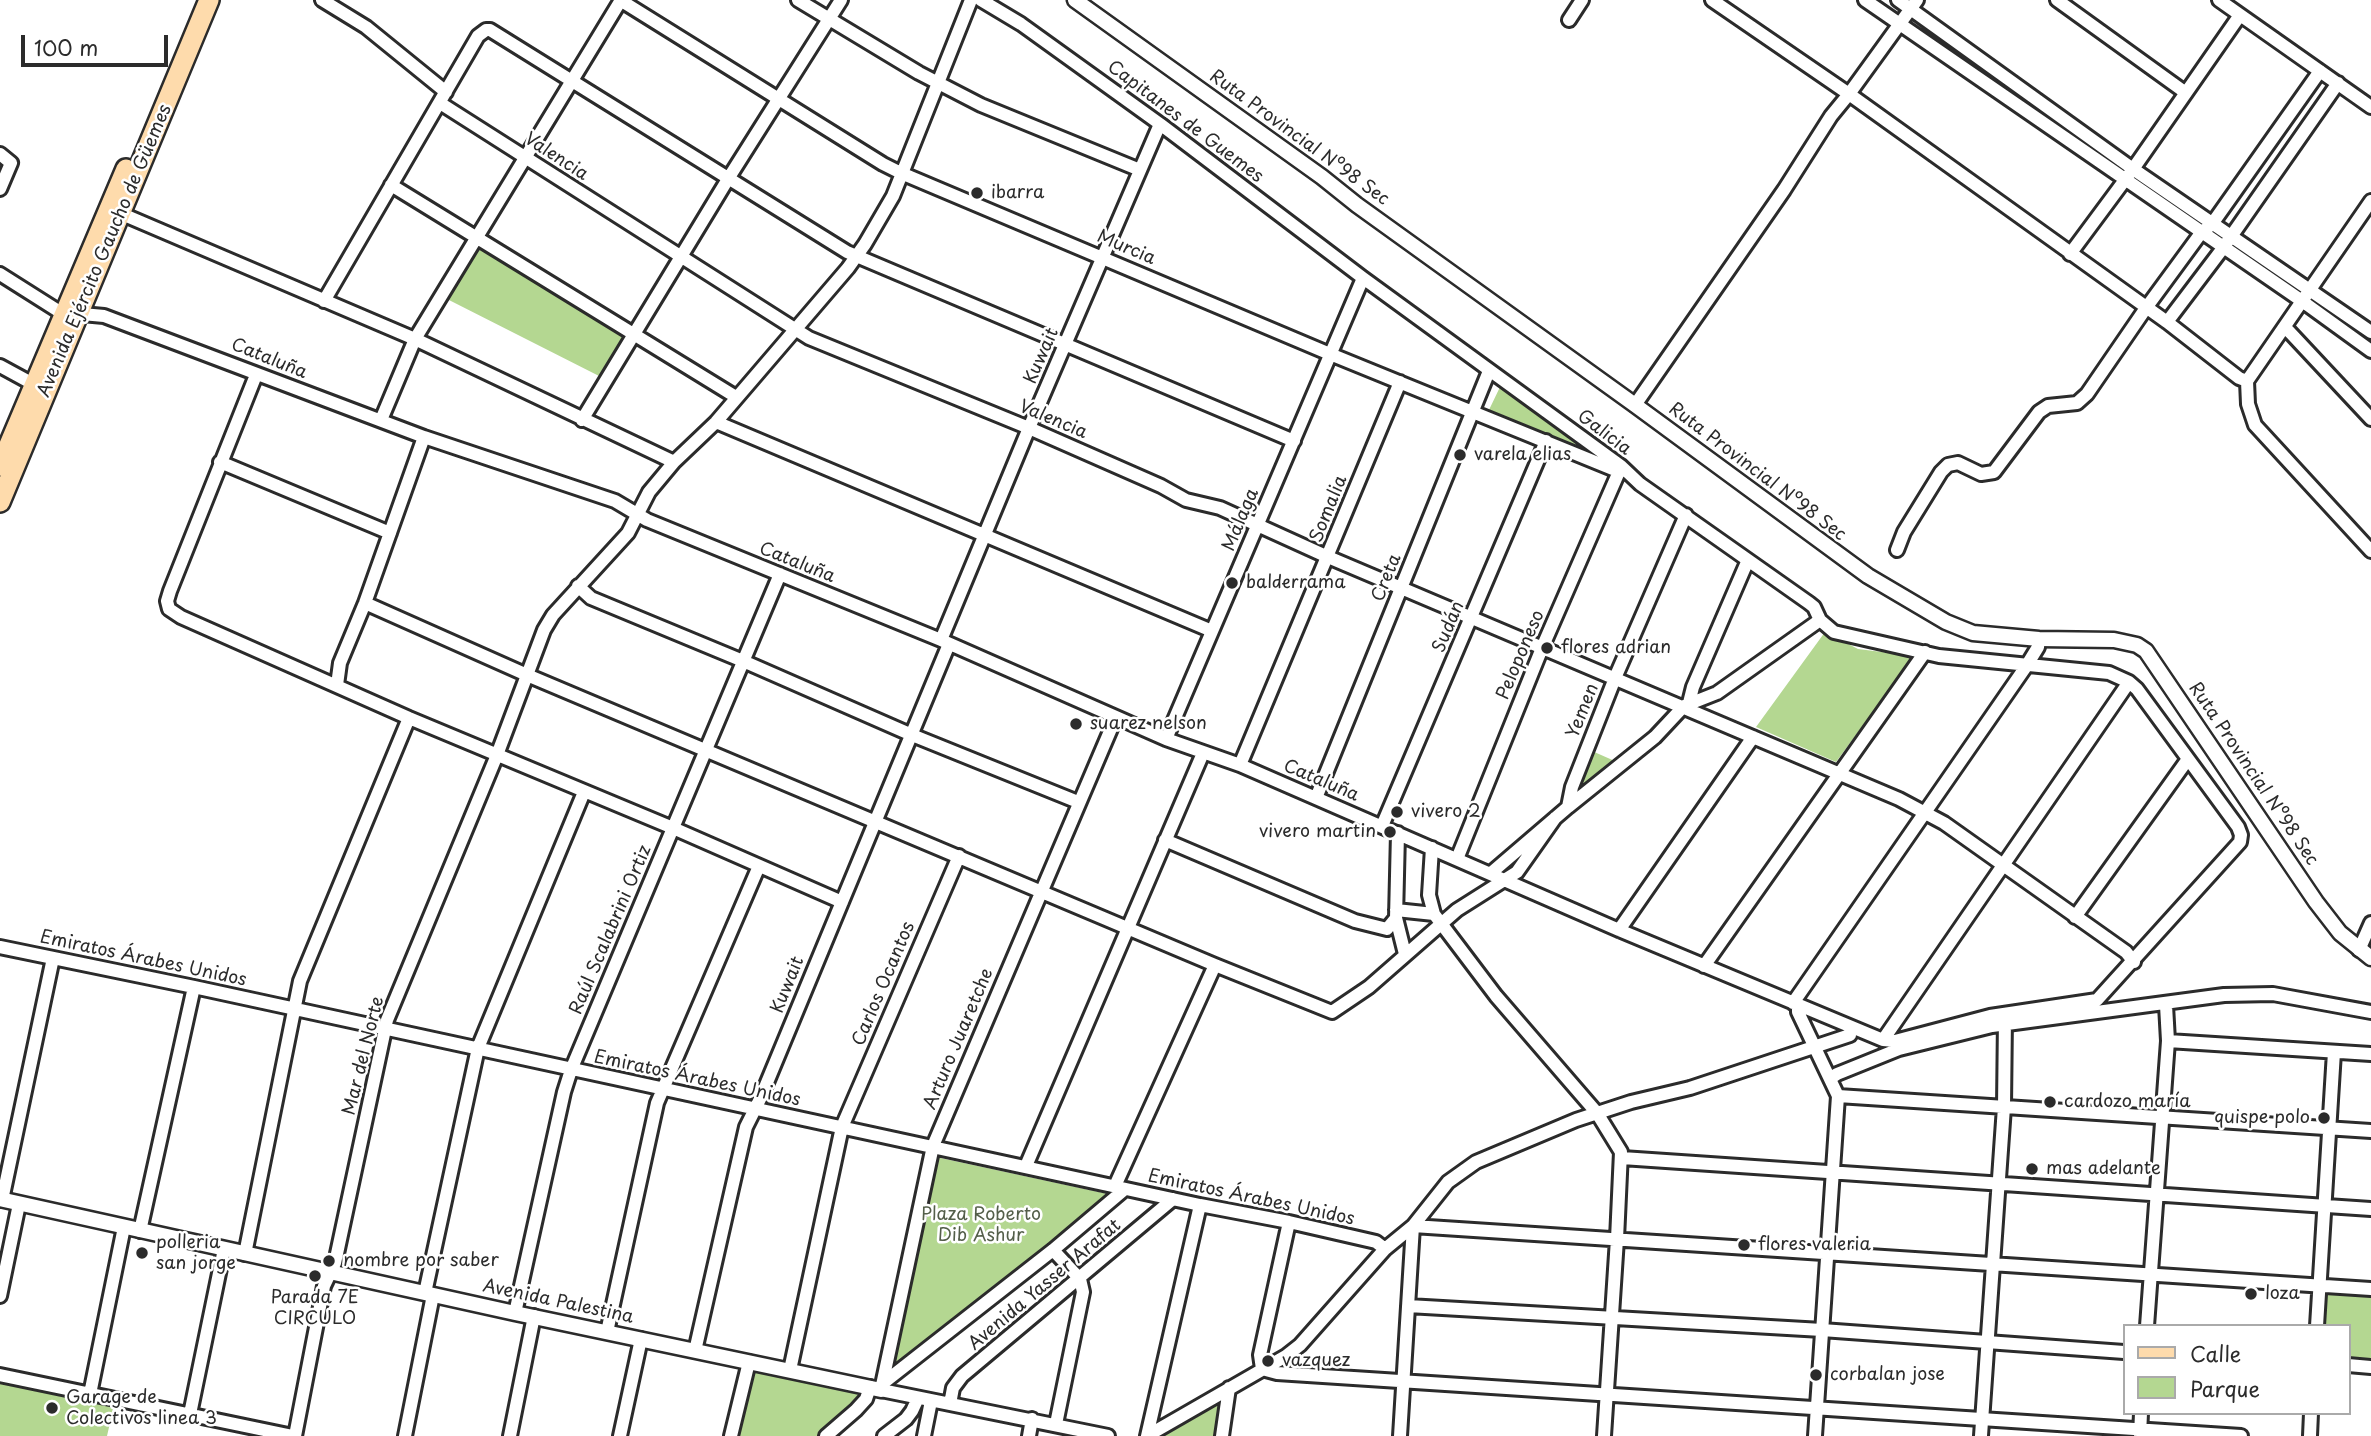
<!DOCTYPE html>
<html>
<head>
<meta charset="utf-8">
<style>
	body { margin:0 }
	#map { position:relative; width:2371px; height:1436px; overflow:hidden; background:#fff; font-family:"Playpen Sans",sans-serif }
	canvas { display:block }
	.legend { position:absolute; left:2123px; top:1324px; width:228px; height:91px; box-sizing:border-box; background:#fff; border:2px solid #aaa; margin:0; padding:9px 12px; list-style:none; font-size:21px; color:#2b2b2b }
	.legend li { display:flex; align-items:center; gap:14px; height:35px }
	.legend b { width:35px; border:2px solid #aaa }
	.scale { position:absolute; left:21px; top:35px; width:147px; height:32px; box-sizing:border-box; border:4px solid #2b2b2b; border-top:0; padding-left:9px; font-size:21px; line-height:24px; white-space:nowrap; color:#2b2b2b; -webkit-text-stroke:5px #fff; paint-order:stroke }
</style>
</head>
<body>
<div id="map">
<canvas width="2371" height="1436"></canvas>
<ul class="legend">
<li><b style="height:9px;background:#fedbac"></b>Calle</li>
<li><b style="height:19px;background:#b4d791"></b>Parque</li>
</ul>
<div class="scale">100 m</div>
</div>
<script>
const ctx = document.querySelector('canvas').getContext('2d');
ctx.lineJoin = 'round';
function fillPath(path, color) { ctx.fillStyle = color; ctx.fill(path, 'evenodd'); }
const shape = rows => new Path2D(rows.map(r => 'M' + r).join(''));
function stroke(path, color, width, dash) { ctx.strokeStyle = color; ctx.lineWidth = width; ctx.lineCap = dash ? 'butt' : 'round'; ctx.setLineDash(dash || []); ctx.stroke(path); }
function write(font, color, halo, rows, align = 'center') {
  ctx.font = font + ' "Playpen Sans",sans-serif'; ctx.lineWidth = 5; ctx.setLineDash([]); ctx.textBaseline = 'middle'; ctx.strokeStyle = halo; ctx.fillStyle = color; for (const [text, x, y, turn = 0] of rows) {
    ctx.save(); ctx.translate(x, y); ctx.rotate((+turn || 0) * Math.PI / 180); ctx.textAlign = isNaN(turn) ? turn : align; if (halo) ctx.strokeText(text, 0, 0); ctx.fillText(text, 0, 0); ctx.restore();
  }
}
fillPath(shape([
	[477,242,629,335,603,378,445,298],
	[1500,387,1584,448,1583,452,1488,412],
	[1825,632,1858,649,1914,656,1836,762,1756,727],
	[1592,751,1617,762,1582,790,1575,789],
	[936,1157,1108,1194,1001,1285,892,1370],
	[2321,1287,2371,1290,2371,1365,2348,1364,2348,1326,2319,1326],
	[753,1368,868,1388,865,1399,823,1436,735,1436],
	[0,1378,115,1401,107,1436,0,1436],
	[1228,1390,1221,1436,1148,1436]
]), '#b4d791');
const minor = shape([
	[322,0,366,27,446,92],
	[620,0,883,164,901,173,1330,354,1620,472],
	[798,0,919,73,981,105,1140,170],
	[1712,0,1849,94,2167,322,2239,378,2247,381,2371,201],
	[1865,0,2302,301,2371,351],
	[1898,0,2133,169,2371,332],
	[2057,0,2186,93],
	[2219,0,2371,107],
	[1569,20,1582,0],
	[440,103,809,338,1029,428,1161,486,1186,500,1220,508,1328,557,1899,799,1944,823,2126,952,2134,962],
	[0,154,11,163,0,189],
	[391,185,736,397],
	[122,214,415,339,674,462],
	[2070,254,2133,169,2240,15],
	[0,274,60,312,104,316,424,437,615,501,647,520,941,640,1166,739,1240,765,1619,930,1883,1040,1895,1041,1990,1016,2097,1000,2240,842,2241,835,2238,827,2137,689,2129,682,2109,673,1939,656,1834,632,1820,620,1814,607,1809,603,1640,484,1621,466,1363,278,1160,124,1021,24,981,0],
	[324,301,478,36,486,30,490,30,847,252,1294,441],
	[2167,322,2223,248,2338,83],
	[2285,327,2371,419],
	[0,366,35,385],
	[256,375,170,591,167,601,169,609,181,617,409,718,673,828,842,902],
	[2247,381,2248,404,2255,425,2371,551],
	[1635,405,1784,190,1831,116,1849,94,1917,0],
	[381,420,415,339,621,0],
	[582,420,728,179,841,0],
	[716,422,1212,631],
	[220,462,390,533],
	[1897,550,1904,532,1941,472,1948,465,1958,463,1981,474,1994,472,2039,412,2048,406,2077,403,2087,394,2146,308,2201,233,2212,224,2320,71],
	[578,586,591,598,743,661,912,735,1078,802],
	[365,603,527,675,1215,965,1332,1012,1369,987,1457,910,1517,872,1555,818],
	[941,640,1029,428,1160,124],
	[337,685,340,663,365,603,424,437],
	[1689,703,1693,687,1748,560],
	[1166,739,1363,278],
	[1240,765,1400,382],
	[1316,798,1489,371],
	[1568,807,1572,787,1615,678,1686,515],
	[1382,826,1546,441],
	[1165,840,1355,921,1387,929,1396,918,1398,833],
	[1432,848,1429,895,1434,914,1496,996,1597,1113,1621,1152,1617,1239,1604,1436],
	[1457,859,1542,648,1621,467],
	[1491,873,1568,807,1655,737,1684,706,1717,693,1820,620],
	[1396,910,1434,914],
	[2075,917,2188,759],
	[1396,918,1405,954],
	[1619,930,1753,737],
	[0,947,194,987,1200,1205,1289,1222,1376,1242,1385,1249],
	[2359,950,2371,923],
	[1704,966,1925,652],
	[1793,1003,2027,665,2038,647,2039,639],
	[1798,1005,1798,1012,1838,1096,1815,1436],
	[1883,1040,2129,682],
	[2168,1041,2371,1054],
	[1831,1078,1837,1074,1899,1049,1992,1026,2224,995,2273,994,2371,1012],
	[1838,1096,2371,1131],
	[1622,1158,2371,1209],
	[1026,1166,1203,753],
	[1115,1186,1215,965],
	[2,1200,53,958],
	[1289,1222,1260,1355,1262,1369,1277,1373,2241,1436],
	[1413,1226,2371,1289],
	[140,1231,194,987],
	[1053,1250,1080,1279,1083,1292,1056,1424],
	[245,1254,300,981,409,718],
	[425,1293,478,1048,584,792],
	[0,1296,19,1204],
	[1408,1306,1822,1330,2124,1352],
	[515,1313,564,1092,571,1070,780,574],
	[2147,1326,2168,1041,2166,1005],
	[2317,1326,2334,1052],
	[607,1332,657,1103,759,866],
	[695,1351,746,1127,761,1097,949,644],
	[2348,1365,2371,1367],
	[790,1370,842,1127,959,856],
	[0,1375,293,1436],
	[882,1384,1053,1250,1125,1189],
	[90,1394,124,1227],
	[950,1404,953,1388,962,1376,1173,1199],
	[190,1414,224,1249],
	[295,1436,324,1286,335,1263,387,1020,497,755,544,630,553,615,628,533,649,492,674,462,716,422,848,268,865,244,893,196,971,0],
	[405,1436,433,1295],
	[510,1436,534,1316],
	[620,1436,641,1339],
	[731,1436,749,1362],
	[826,1436,856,1410,866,1399,870,1387],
	[884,1436,906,1419,912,1411,918,1398],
	[924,1436,931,1401],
	[1029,1436,1032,1419],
	[1108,1436,881,1390,933,1146,1116,717],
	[1147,1436,1286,1356,1300,1345,1385,1249,1413,1226,1448,1182,1476,1162,1576,1120,1631,1102,1690,1088,1850,1035],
	[1147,1436,1200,1205],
	[1222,1436,1229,1388],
	[1400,1436,1413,1226],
	[1981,1436,2004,1107,2005,1017],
	[2140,1436,2141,1413],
	[2310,1436,2311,1413]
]);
const tertiary = shape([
	[1075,0,1322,177,1357,205,1635,405,1868,576,1946,622,1973,633,2039,639,2114,640,2137,645,2146,651,2316,902,2340,933,2371,958],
	[0,1199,515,1313,881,1390]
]);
const primary = shape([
	[0,466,126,169],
	[0,502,209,0]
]);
stroke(minor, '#2b2b2b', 18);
stroke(tertiary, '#2b2b2b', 19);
stroke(primary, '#2b2b2b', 24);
stroke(minor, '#fff', 12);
stroke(tertiary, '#fff', 14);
stroke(primary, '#fedbac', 19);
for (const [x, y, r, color] of [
	[977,193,7,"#2b2b2b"],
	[1460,455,7,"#2b2b2b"],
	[1232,583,7,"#2b2b2b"],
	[1547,648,7,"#2b2b2b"],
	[1076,724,7,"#2b2b2b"],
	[1397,812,7,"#2b2b2b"],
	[1390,832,7,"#2b2b2b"],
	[2050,1102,7,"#2b2b2b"],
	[2324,1118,7,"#2b2b2b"],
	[2032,1169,7,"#2b2b2b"],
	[1744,1245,7,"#2b2b2b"],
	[142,1253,7,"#2b2b2b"],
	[329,1261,7,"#2b2b2b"],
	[315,1276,7,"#2b2b2b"],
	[2251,1294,7,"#2b2b2b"],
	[1268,1361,7,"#2b2b2b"],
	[1816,1375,7,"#2b2b2b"],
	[52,1408,7,"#2b2b2b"]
]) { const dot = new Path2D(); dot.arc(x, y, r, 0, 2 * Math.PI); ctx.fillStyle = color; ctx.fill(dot); stroke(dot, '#fff', 2.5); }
write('18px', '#2b2b2b', '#fff', [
	["Capitanes de Guemes",1185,122,37],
	["Ruta Provincial Nº98 Sec",1299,138,36],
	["Valencia",556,157,33],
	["Murcia",1126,248,23],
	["Avenida Ejército Gaucho de Güemes",105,251,-67],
	["Kuwait",1042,356,-66],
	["Cataluña",269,359,22],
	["Valencia",1053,420,23],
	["Galicia",1604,433,37],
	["Ruta Provincial Nº98 Sec",1757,472,37],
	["Somalia",1329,509,-68],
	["Málaga",1241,520,-67],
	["Cataluña",797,563,22],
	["Creta",1387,578,-68],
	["Sudán",1449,627,-67],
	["Peloponeso",1521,655,-67],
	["Yemen",1583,711,-68],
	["Ruta Provincial Nº98 Sec",2253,774,56],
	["Cataluña",1321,781,23],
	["Raúl Scalabrini Ortiz",611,930,-67],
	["Emiratos Árabes Unidos",143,959,12],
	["Carlos Ocantos",884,984,-67],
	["Kuwait",788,985,-68],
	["Arturo Juaretche",959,1039,-67],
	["Mar del Norte",364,1056,-76],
	["Emiratos Árabes Unidos",697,1079,12],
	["Emiratos Árabes Unidos",1251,1198,12],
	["Avenida Yasser Arafat",1045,1285,-40],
	["Avenida Palestina",558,1302,12]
]);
write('18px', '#2b2b2b', '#fff', [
	["ibarra",991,193],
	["varela elias",1474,455],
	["balderrama",1246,583],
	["flores adrian",1561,648],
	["suarez nelson",1090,724],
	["vivero 2",1411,812],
	["vivero martin",1376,832,"right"],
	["cardozo maría",2064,1102],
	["quispe polo",2310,1118,"right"],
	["mas adelante",2046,1169],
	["polleria",156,1243],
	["san jorge",156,1264],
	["flores valeria",1758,1245],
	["nombre por saber",343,1261],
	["loza",2265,1294],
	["Parada 7E",315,1298,"center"],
	["CIRCULO",315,1319,"center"],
	["vazquez",1282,1361],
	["corbalan jose",1830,1375],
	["Garage de",66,1398],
	["Colectivos linea 3",66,1419]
], 'left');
write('18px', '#545f4a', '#fff', [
	["Plaza Roberto",981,1215],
	["Dib Ashur",981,1236]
]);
</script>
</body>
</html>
